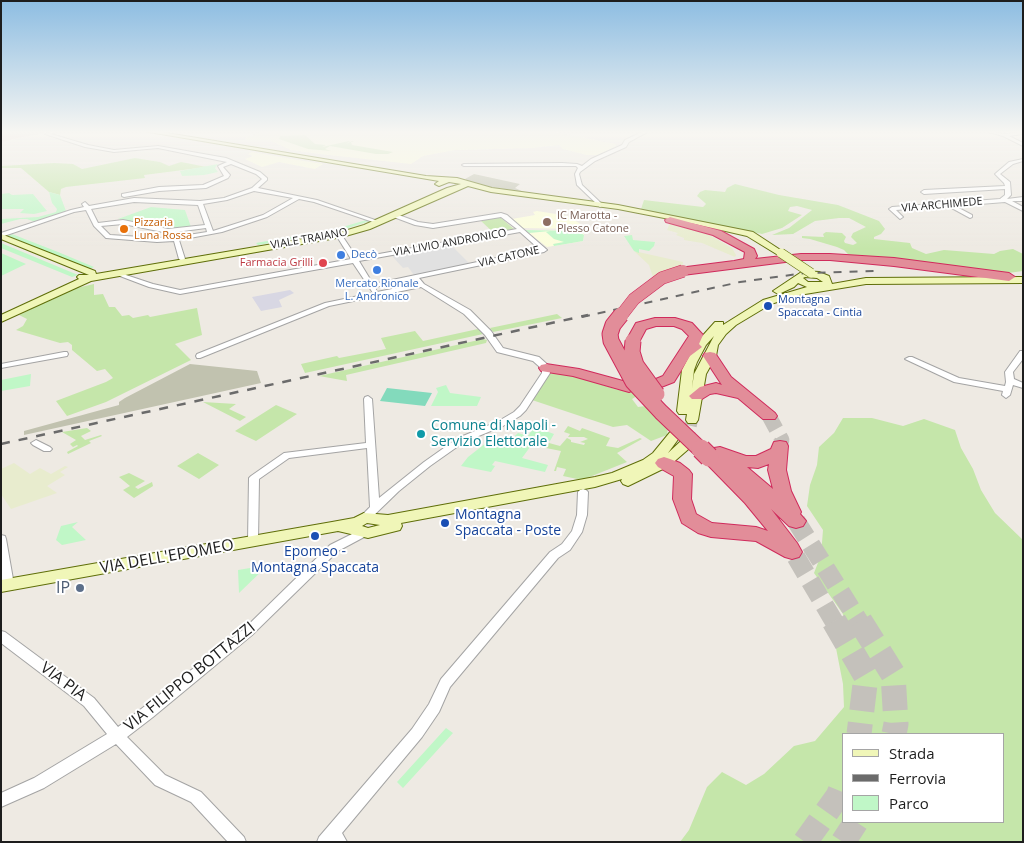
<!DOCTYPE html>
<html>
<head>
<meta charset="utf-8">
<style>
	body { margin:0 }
	#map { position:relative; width:1024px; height:843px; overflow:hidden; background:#eeeae3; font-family:"Open Sans",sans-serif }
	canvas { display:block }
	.frame { position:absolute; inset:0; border:2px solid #1d1d1d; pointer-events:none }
	.legend { position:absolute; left:842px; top:733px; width:162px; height:90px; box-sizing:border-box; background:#fff; border:1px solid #a5a5a5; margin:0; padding:6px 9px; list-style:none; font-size:15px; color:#1d1d1d }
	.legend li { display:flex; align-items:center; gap:10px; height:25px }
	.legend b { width:25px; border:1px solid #a5a5a5 }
</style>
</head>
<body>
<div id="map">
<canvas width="1024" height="843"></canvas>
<div class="frame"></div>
<ul class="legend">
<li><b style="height:6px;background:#f0f6b8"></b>Strada</li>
<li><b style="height:6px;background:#6b6b6b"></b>Ferrovia</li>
<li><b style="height:14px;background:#c0f7c7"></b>Parco</li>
</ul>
</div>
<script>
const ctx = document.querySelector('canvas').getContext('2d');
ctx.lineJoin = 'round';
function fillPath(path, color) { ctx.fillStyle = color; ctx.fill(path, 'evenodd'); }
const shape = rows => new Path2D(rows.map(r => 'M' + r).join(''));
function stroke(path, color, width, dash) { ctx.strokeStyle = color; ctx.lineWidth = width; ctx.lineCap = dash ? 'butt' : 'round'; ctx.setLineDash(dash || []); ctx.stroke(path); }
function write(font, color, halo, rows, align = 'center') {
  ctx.font = font + ' "Open Sans",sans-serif'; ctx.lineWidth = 4; ctx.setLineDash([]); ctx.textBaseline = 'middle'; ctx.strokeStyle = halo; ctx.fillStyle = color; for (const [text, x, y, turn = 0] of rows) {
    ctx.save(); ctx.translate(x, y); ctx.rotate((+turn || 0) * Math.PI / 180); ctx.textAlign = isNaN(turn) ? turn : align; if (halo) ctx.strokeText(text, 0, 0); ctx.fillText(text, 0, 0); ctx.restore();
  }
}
fillPath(shape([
	[1,131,51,131,1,142]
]), '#eed5d2');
fillPath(shape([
	[261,131,549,131,615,144,616,146,598,155,587,155,563,149,559,145,531,148,455,150,423,156,411,164,320,154,291,150,269,140,245,140,247,136,252,136],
	[252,152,304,161,323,164,315,169,279,162,262,167,245,159,253,156,248,154],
	[537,211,568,216,582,225,580,229,522,228,512,219,535,215,533,212],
	[525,230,584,231,583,241,547,247]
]), '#fcfedc');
fillPath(shape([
	[474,174,520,184,515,188,524,192,476,185,465,179],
	[190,364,257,371,261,383,24,435,24,431,119,405,119,402,125,398]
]), '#c1c2af');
fillPath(shape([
	[670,223,706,233,732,248,736,255,735,257,702,243,684,240,684,238,676,235,678,233,667,230],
	[634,251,683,262,682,267,653,277,649,265],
	[14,463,30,474,40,468,51,474,65,466,68,467,60,472,65,475,47,486,57,493,11,509,1,494,1,469]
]), '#e8ecce');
fillPath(shape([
	[305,135,315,144,326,145,322,147,349,141,350,141,346,144,352,141,354,142,351,142,352,145,393,152,388,154,376,154,330,146,325,149,331,151,308,149,279,139,280,136],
	[135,158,160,162,169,166,181,162,207,167,144,175,145,178,66,187,61,189,60,195,49,192,21,168,1,168,1,166,54,163,73,164,82,169],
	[735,184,779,195,838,205,879,221,885,229,881,234,874,237,874,239,910,243,912,248,926,254,944,250,994,254,1000,251,1013,249,1023,254,1023,271,1008,273,925,264,792,257,790,254,849,255,844,250,837,247,810,239,802,238,802,236,824,237,823,234,826,232,842,233,846,237,844,241,845,243,853,245,857,243,851,237,853,233,866,227,849,218,839,218,815,221,793,234,772,235,789,228,812,210,797,206,790,207,788,211,802,215,782,228,762,234,641,209,644,200,703,207,706,204,704,202,697,196,700,192,705,190,725,192,727,188],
	[500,217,515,230,495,234,481,221],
	[94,284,94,295,103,294,109,307,115,307,122,316,129,315,133,318,148,315,150,317,197,308,202,335,175,344,191,360,106,402,67,416,56,401,106,382,113,378,105,369,97,371,72,350,72,345,68,342,60,343,16,330,23,326,27,319,19,315,72,289],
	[557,314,562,318,493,332,490,328],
	[478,329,483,334,305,373,301,364,337,356,339,358,386,349,381,338,415,331,423,341],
	[483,339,487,340,486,343,346,375,347,381,319,376],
	[553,373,566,373,618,390,632,390,637,396,632,399,638,407,645,406,668,428,667,435,651,441,627,425,613,427,532,400,549,374],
	[203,402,236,404,229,409,246,417,240,421],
	[276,405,297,414,256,441,235,431],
	[843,418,872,418,903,426,924,419,955,430,961,448,973,469,981,490,995,513,1023,540,1023,842,680,842,689,830,707,787,722,772,746,785,764,774,794,746,815,741,844,707,843,684,835,643,845,630,843,614,814,573,821,555,823,530,807,506,810,485,817,465,819,447,834,433],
	[843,734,1003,734,1003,822,843,822],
	[568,426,580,431,582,428,610,438,606,446,618,448,640,438,642,439,617,453,627,462,582,480,563,476,566,469,557,467,556,471,554,471,561,451,546,448,549,443,560,446,567,438,571,440,571,442,584,445,585,443,580,442,588,439,584,437,568,437,570,434,564,432],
	[87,428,91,431,81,436,85,440,101,435,102,436,89,441,91,443,68,454,67,452,78,446,77,445,73,447,70,444,76,440,62,432],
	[198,453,219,465,199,479,177,466],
	[129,473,145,481,135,487,138,489,152,482,153,486,134,498,123,490,130,486,119,477]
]), '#c5e6aa');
fillPath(shape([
	[218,164,215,168,218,172,204,175,182,176,180,171],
	[49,192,60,195,66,211,35,222,27,219,20,219,1,224,1,219,38,217,56,212,57,209,52,203],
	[9,193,12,195,33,194,47,211,34,214,20,213,24,209,1,209,1,194],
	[151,207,185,210,191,227,172,230,118,219],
	[366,220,370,221,339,231,258,245,256,243,336,229],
	[525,230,577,231,584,235,583,241,554,246,553,244,564,242,554,239,546,232,550,231,529,233],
	[12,234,58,252,94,267,90,269,6,236],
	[632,235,633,240,655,242,654,246,649,251,639,249,639,253,634,251,624,236],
	[1,243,78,275,72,277,1,248],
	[1,253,26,264,1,276],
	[31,374,30,386,1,391,1,380],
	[446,385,450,393,481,397,477,406,431,406,438,392,436,388],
	[532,430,543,430,554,434,550,441,543,439,540,443,533,443,522,458,548,465,545,472,495,461,492,465,495,466,491,472,461,466,468,457,486,443,502,448,518,433,528,436],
	[78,522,72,527,86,540,62,545,56,540,61,526],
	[268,565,239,593,238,570],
	[446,728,453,733,403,788,397,782]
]), '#c0f7c7');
fillPath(shape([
	[387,388,432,393,425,406,380,401]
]), '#83dabc');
fillPath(shape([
	[451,245,470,264,414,275,408,267,403,268,392,256]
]), '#e1e1e1');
fillPath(shape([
	[290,290,294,293,279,300,282,307,261,311,252,297]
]), '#d8d7e3');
stroke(shape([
	[687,443,692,420]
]), '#c4c1bb', 12, [12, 5.5]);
stroke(shape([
	[769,416,782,440,780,446]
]), '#c4c1bb', 15, [15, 8]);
stroke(shape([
	[796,521,860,623],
	[796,557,835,623]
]), '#c4c1bb', 19, [19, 9]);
stroke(shape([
	[834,621,866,676,859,734],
	[860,621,893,674,896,724,894,734],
	[805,842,838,796,843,784],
	[843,842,856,822]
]), '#c4c1bb', 25, [25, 12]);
const street = shape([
	[53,131,58,131,51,134,88,145,114,150,158,146,226,158,260,172,267,178,267,180,258,188,317,200,378,221,373,222,314,202,299,199,267,217,222,232,179,240,185,259,182,261,179,259,174,241,157,242,106,238,94,226,86,210,74,212,1,237,1,233,71,210,84,207,82,204,85,202,89,206,134,198,200,201,224,198,252,188,262,179,256,174,231,164,223,167,230,175,228,178,206,188,159,191,124,197,122,196,122,194,159,187,203,185,224,176,218,166,227,162,158,148,114,152,85,147,45,134,53,131],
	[254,191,293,198,263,215,213,231,203,204,227,200,254,191],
	[134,202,198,205,205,225,168,229,123,220,98,223,91,209,134,202],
	[123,224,168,233,206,228,207,232,176,237,157,238,110,235,101,226,123,224],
	[644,131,649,131,629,142,626,147,595,161,580,172,579,174,582,185,602,204,602,206,600,207,577,185,575,174,578,168,576,166,464,166,462,165,464,164,562,163,577,164,582,166,591,159,622,145,625,140,644,131],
	[985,131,991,131,1004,134,1023,132,1023,134,1009,136,1023,143,1023,146,1003,136,985,131],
	[1023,159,1023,161,1013,164,1000,174,1010,182,1011,195,1007,199,1023,197,1023,201,1012,201,1023,207,1023,211,1005,202,955,206,972,215,972,217,970,218,948,206,896,210,903,217,900,219,889,209,892,207,1000,199,1005,195,1005,189,924,194,921,192,924,190,1005,186,1004,183,995,174,1009,162,1023,159],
	[393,213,418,222,433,224,501,213,507,215,546,249,547,250,544,252,419,278,424,284,470,310,491,331,503,348,539,357,549,366,550,373,526,410,520,416,503,426,464,442,430,466,399,491,368,521,364,522,360,521,359,518,370,507,367,448,289,458,259,479,258,541,257,544,253,545,249,544,248,541,249,478,251,476,284,453,366,443,364,399,365,397,368,396,372,399,379,498,424,462,458,438,497,422,514,412,520,406,542,373,542,369,533,361,497,352,485,335,464,314,421,287,329,306,200,358,197,358,196,356,197,354,325,303,373,293,353,263,180,294,149,287,112,273,113,272,117,272,153,284,180,290,351,259,336,235,339,233,341,234,357,258,517,229,501,217,433,228,415,225,391,216,390,215,393,213],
	[520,232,539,249,373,284,359,261,520,232],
	[413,279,417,284,377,292,375,287,413,279],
	[1020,351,1023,351,1023,359,1013,372,1014,379,1023,383,1023,388,1013,385,1010,395,1006,398,1002,395,1003,391,954,382,905,359,909,357,912,357,959,378,1005,386,1006,382,1005,372,1020,351],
	[64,352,67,352,68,354,67,356,1,368,1,364,64,352],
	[36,440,50,447,52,449,50,451,44,451,33,445,31,443,36,440],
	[583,489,586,490,588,492,587,515,582,532,570,550,558,558,450,687,439,712,422,737,342,833,347,842,317,842,319,837,412,729,429,704,441,679,550,552,562,544,572,531,577,515,578,492,580,490,583,489],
	[362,529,366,530,367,533,366,536,338,551,252,635,153,717,127,737,165,775,201,792,244,837,246,842,228,842,191,802,155,785,116,744,44,788,1,807,1,793,34,778,107,734,84,706,1,643,1,631,5,632,94,698,118,727,244,629,330,545,362,529],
	[1,535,5,536,6,539,14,585,12,588,8,589,4,588,1,577,1,535]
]);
const secondary = shape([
	[143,131,155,131,426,176,457,178,492,188,618,205,753,232,785,253,781,256,778,255,747,236,695,224,618,209,491,192,468,186,370,229,342,237,91,281,1,322,1,315,79,279,77,277,79,275,89,275,1,239,1,234,95,271,96,274,338,233,364,225,447,188,461,184,449,182,439,186,435,184,439,181,143,131],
	[803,271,819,272,829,276,832,284,866,278,1023,277,1023,283,866,284,799,295,771,304,736,325,726,334,718,345,716,356,706,374,698,420,696,423,688,423,686,420,687,414,679,414,677,411,682,370,697,342,715,322,723,322,723,325,763,300,807,287,798,283,794,287,781,293,778,294,773,291,803,271],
	[805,277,817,278,823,282,808,282,803,278,805,277],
	[714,336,694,374,692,388,694,370,697,362,706,345,714,336],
	[676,430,682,434,668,453,682,440,692,440,693,443,692,446,669,466,628,486,623,484,621,481,622,479,595,487,401,523,402,526,400,530,368,538,338,531,1,592,1,580,332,522,354,518,364,513,388,515,595,477,612,473,643,460,653,453,671,431,676,430],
	[367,523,380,525,368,528,362,526,367,523]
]);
const highway = shape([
	[670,217,721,231,754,249,757,256,755,259,801,254,830,254,894,258,1009,273,1015,277,1009,281,894,266,830,260,801,260,683,275,679,274,677,271,679,268,734,261,744,259,745,252,713,235,666,222,665,220,670,217],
	[655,318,675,318,692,323,703,335,699,344,702,347,690,356,674,382,656,389,651,387,648,384,651,381,663,376,689,336,682,329,674,326,656,326,646,329,638,344,628,344,626,341,636,323,655,318],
	[710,352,715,353,731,377,775,413,777,416,775,419,763,419,738,398,716,393,710,394,702,399,692,399,689,396,700,387,716,383,722,385,703,356,705,353,710,352],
	[546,364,579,369,634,384,637,387,634,390,629,392,573,376,541,371,539,368,541,365,546,364],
	[780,441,786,442,788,446,786,470,791,491,801,512,800,514,806,521,803,526,796,528,789,526,771,509,797,543,802,552,799,557,792,559,785,557,756,541,711,537,698,533,682,523,673,499,674,476,658,467,655,463,658,459,664,457,670,459,680,463,689,470,692,474,691,499,696,514,712,523,756,527,768,531,745,503,700,457,703,453,712,452,714,448,720,447,746,456,756,456,771,449,774,442,780,441],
	[769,464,768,470,773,489,747,467,758,468,769,464]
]);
stroke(street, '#a4a4a4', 2);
stroke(secondary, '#5f6e09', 2);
stroke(highway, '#d02b5c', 2);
fillPath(street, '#fff');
fillPath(secondary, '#f0f6b8');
fillPath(highway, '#e28d99');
stroke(shape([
	[582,317,740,282,805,273,878,271]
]), '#6b6b6b', 2, [8, 8]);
stroke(shape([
	[1,444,588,315]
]), '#6b6b6b', 2.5, [9, 9]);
const secondaryBridge = shape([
	[781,253,811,273]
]);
const highwayBridgeFar2 = shape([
	[620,317,634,299,662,278,683,271]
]);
const highwayBridgeFar1 = shape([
	[621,315,613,325,610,334,611,341,633,382,661,412,702,451],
	[633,341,632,352,636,365,657,394]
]);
const highwayBridge = shape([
	[701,449,709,457]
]);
stroke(secondaryBridge, '#5f6e09', 10, []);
stroke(highwayBridgeFar2, '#d02b5c', 13, []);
stroke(highwayBridgeFar1, '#d02b5c', 17, []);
stroke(highwayBridge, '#d02b5c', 21, []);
stroke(secondaryBridge, '#f0f6b8', 9);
stroke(highwayBridgeFar2, '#e28d99', 12);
stroke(highwayBridgeFar1, '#e28d99', 15);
stroke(highwayBridge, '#e28d99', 19);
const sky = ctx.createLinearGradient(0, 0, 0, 249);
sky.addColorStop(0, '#8dbde2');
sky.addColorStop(0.53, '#f7f6f2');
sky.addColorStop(1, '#f7f6f200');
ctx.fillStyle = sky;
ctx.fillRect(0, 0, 1024, 249);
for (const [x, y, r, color] of [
	[547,222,5,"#8d6e63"],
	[124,229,5,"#e8710a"],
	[341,255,5,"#3f7fe0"],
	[323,263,5,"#e0444e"],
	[377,270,5,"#3f7fe0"],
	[768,306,5,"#1a4fb4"],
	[421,434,5,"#0f9aa8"],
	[445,523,5,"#1a4fb4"],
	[315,536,5,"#1a4fb4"],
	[80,588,5,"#5c6f8a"]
]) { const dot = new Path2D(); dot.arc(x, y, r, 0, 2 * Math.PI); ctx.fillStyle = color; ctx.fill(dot); stroke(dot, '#fff', 2); }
write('11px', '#1d1d1d', '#fff', [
	["VIA ARCHIMEDE",942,205,-5],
	["VIALE TRAIANO",309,239,-10],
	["VIA LIVIO ANDRONICO",450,243,-10],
	["VIA CATONE",509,257,-13]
]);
write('11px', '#785e54', '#fff', [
	["IC Marotta -",557,216],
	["Plesso Catone",557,229]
], 'left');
write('11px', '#c56008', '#fff', [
	["Pizzaria",134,223],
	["Luna Rossa",134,236]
], 'left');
write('11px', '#366cbe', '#fff', [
	["Decò",351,255],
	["Mercato Rionale",377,284,"center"],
	["L. Andronico",377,297,"center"]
], 'left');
write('11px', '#be3a42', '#fff', [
	["Farmacia Grilli",313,263]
], 'right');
write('11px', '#164399', '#fff', [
	["Montagna",778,300],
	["Spaccata - Cintia",778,313]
], 'left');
write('14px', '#0d838f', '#fff', [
	["Comune di Napoli -",431,426],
	["Servizio Elettorale",431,442]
], 'left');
write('14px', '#164399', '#fff', [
	["Montagna",455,515],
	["Spaccata - Poste",455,531],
	["Epomeo -",315,552,"center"],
	["Montagna Spaccata",315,568,"center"]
], 'left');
write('16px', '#1d1d1d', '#fff', [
	["VIA DELL'EPOMEO",167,557,-10],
	["VIA FILIPPO BOTTAZZI",190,677,-39],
	["VIA PIA",63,682,37]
]);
write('16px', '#4e5e75', '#fff', [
	["IP",70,588]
], 'right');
</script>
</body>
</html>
